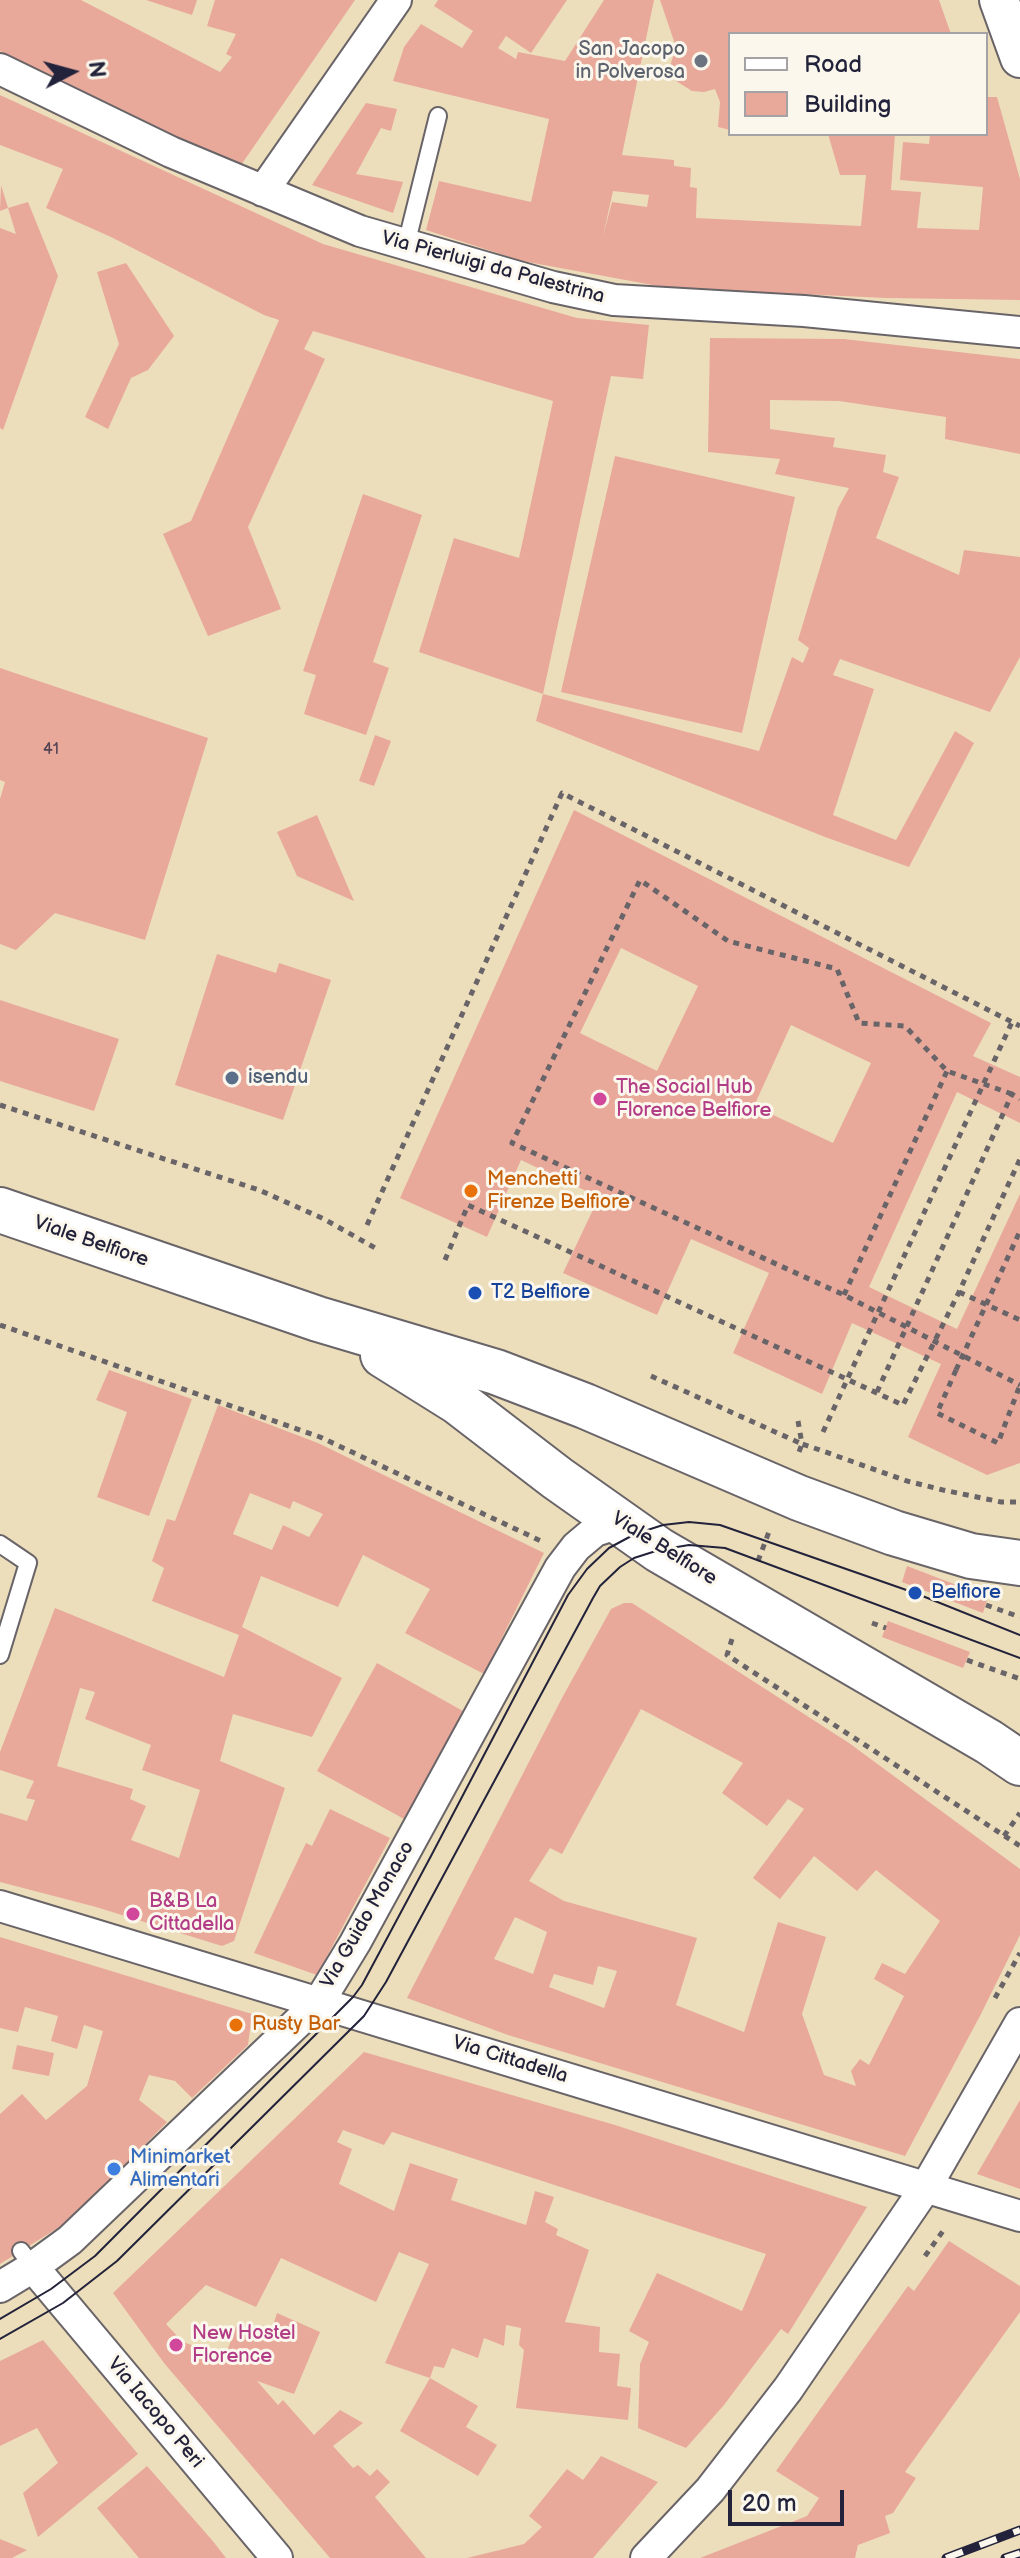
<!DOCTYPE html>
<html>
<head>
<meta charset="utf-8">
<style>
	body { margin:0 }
	#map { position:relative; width:1020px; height:2558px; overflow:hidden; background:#eddebb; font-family:"Balsamiq Sans",sans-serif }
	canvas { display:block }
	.legend { position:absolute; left:728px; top:32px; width:260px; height:104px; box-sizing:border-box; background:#fbf7ec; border:2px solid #a4a2a5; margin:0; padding:10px 14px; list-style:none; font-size:24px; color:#22223b }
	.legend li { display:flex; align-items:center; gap:16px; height:40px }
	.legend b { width:40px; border:2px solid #a4a2a5 }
	.north { position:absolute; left:32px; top:32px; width:80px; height:80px; -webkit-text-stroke:6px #fbf7ec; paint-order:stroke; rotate:84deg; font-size:22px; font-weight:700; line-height:32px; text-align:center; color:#22223b }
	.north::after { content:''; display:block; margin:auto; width:28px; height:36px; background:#22223b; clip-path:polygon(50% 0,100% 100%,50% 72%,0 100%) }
	.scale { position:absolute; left:728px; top:2490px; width:116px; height:36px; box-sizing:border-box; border:4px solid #22223b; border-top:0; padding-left:10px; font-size:24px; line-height:28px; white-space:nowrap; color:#22223b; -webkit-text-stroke:6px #fbf7ec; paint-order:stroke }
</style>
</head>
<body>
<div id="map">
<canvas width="1020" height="2558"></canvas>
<ul class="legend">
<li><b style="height:10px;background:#fff"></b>Road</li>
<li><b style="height:22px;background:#e8a99b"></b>Building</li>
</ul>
<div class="north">N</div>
<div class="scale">20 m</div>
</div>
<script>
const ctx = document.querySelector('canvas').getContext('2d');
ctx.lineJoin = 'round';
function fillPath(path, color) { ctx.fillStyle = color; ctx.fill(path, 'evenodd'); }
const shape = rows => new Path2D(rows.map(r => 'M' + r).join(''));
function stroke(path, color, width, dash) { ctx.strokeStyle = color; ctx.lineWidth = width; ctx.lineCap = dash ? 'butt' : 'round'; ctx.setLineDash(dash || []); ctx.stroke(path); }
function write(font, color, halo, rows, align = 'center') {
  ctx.font = font + ' "Balsamiq Sans",sans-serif'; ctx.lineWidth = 6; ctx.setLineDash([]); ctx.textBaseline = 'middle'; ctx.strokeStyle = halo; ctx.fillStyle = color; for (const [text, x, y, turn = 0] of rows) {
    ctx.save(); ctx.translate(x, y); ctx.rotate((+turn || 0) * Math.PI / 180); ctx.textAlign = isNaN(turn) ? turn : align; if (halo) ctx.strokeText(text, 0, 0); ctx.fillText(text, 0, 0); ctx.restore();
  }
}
fillPath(shape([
	[0,0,81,0,220,72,232,57,226,54,236,34,207,26,215,0,355,0,239,168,0,51],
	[146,0,197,0,192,15],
	[438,0,567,0,531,53,506,36,498,48,516,59,518,52,565,61,604,0,654,0,622,155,674,160,674,166,691,168,690,187,697,188,696,218,861,226,866,175,840,175,828,134,895,134,891,190,921,192,917,228,979,230,983,187,900,180,903,142,929,144,930,134,986,134,986,97,997,97,1020,179,1020,300,886,298,669,288,522,261,426,230,439,181,531,202,549,119,393,81,404,47,421,24,462,48,473,31,434,6],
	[613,191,649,195,647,207,612,202,603,236],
	[660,0,939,0,951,34,730,34,730,130,718,127,720,102,715,89,704,92,692,91,676,81,670,66,676,47],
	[0,95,323,244,577,318,649,325,643,379,611,376,543,694,419,652,454,538,519,558,553,401,313,331,304,349,325,359,248,527,281,609,208,636,163,534,191,521,279,320,264,315,111,237,46,208,63,169,0,145],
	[366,103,397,109,391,131,381,128,356,174,403,182,393,213,312,185],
	[1,185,8,208,28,202,58,276,3,430,0,428,0,228,16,234,8,208,0,211],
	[126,263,174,336,148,370,131,378,108,429,85,417,119,344,97,272],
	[710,338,844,339,1020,359,1020,454,945,439,946,417,839,401,770,400,770,429,835,438,833,447,886,455,883,472,899,477,876,538,959,575,964,550,1020,557,1020,657,990,712,840,659,833,675,874,689,833,815,896,840,955,731,974,743,909,867,825,837,536,721,543,694,759,751,792,657,803,663,809,648,798,640,838,508,849,488,775,474,780,459,708,452],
	[615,456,795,497,742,733,561,692],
	[363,494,422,515,373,662,389,668,366,735,304,714,316,675,303,671],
	[0,668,208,738,145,940,55,913,16,950,0,944,0,799,5,782,0,780],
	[375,735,391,741,374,786,359,781],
	[574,810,991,1023,973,1056,1020,1077,1020,1123,957,1092,869,1287,957,1329,1020,1194,1020,1463,987,1475,908,1437,941,1364,852,1323,822,1394,733,1353,769,1273,691,1239,657,1315,563,1273,599,1197,521,1160,487,1237,400,1198],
	[621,948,698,986,657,1071,580,1033],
	[791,1025,871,1063,833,1143,754,1106],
	[317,815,354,901,297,876,277,832],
	[217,954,276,973,279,963,331,980,283,1120,175,1085],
	[0,1000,119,1039,94,1111,0,1081],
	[109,1370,192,1399,149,1516,97,1497,127,1412,96,1400],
	[218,1405,318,1443,544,1553,484,1674,405,1633,430,1589,363,1555,338,1607,261,1576,242,1627,342,1678,312,1737,233,1714,220,1761,285,1788,234,1941,222,1946,96,1907,0,1882,0,1813,27,1821,35,1800,26,1798,34,1781,0,1770,0,1752,55,1608,224,1677,239,1635,152,1601,164,1568,152,1561,167,1519,175,1521],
	[250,1493,290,1509,293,1501,323,1514,309,1537,283,1525,272,1550,233,1534],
	[80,1688,95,1692,85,1719,151,1745,142,1770,200,1790,179,1858,131,1840,146,1806,130,1799,133,1789,57,1766],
	[907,1566,988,1597,983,1613,902,1582],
	[624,1603,632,1603,849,1743,1020,1869,1020,1935,981,2014,905,2156,508,2035,407,1998,562,1698,611,1609],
	[641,1709,743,1763,722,1793,767,1826,788,1799,804,1809,753,1878,780,1899,814,1856,857,1891,876,1870,940,1921,905,1974,882,1963,874,1979,904,1996,869,2065,860,2059,851,2071,856,2086,824,2075,802,2014,826,1937,778,1922,744,2032,676,2005,697,1938,564,1901,529,1881,550,1848,562,1854],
	[515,1917,547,1932,533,1974,494,1959],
	[598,1966,617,1971,604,2008,549,1987,554,1974,593,1985],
	[888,1621,970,1652,963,1668,882,1637],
	[377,1663,463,1711,404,1819,317,1771],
	[330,1809,390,1838,317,1975,254,1953,306,1843,312,1846],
	[0,1937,252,2014,248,2045,192,2098,175,2081,149,2075,139,2100,167,2122,72,2219,0,2264,0,2114,22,2094,46,2120,87,2086,103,2031,84,2025,77,2049,51,2041,58,2016,25,2007,18,2032,0,2028],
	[17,2045,54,2053,49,2076,12,2069],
	[364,2052,615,2125,867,2207,788,2334,781,2329,724,2405,686,2448,638,2428,640,2364,649,2342,629,2331,657,2273,742,2311,766,2254,392,2132,384,2145,343,2130,337,2142,352,2149,339,2184,394,2211,410,2163,458,2179,451,2200,526,2225,535,2191,554,2197,545,2222,558,2229,556,2235,589,2250,565,2322,600,2327,599,2352,620,2354,617,2386,631,2388,628,2420,516,2408,524,2350,519,2345,521,2328,506,2325,504,2346,484,2338,478,2358,452,2348,444,2368,434,2366,430,2378,385,2363,429,2264,399,2252,376,2302,281,2258,256,2307,206,2285,166,2324,183,2342,225,2357,237,2324,270,2335,277,2313,320,2332,294,2394,257,2381,278,2405,283,2400,314,2435,340,2410,363,2423,333,2446,353,2468,358,2465,370,2476,377,2469,390,2482,375,2497,426,2558,330,2558,164,2363,113,2293],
	[1020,2100,1020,2189,977,2174],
	[949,2241,1020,2286,1020,2312,905,2472,916,2478,893,2513,885,2516,890,2533,858,2545,855,2558,700,2558,807,2516,819,2498,776,2471,908,2286,914,2291],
	[43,2340,138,2454,38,2537,23,2493,58,2463,37,2428,0,2446,0,2361],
	[430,2378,478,2406,466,2427,497,2445,478,2476,400,2431],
	[601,2456,658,2482,593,2558,467,2558,524,2544,542,2527,529,2516,567,2469,583,2480],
	[147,2466,212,2540,226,2558,139,2558,97,2508],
	[0,2539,27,2550,12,2558,0,2558]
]), '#e8a99b');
const service = shape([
	[406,245,438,116],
	[0,1544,28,1563,0,1655],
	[21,2251,33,2267]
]);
const minor = shape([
	[0,69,171,152,360,231,553,287,614,300,804,311,1020,332],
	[263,191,396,0],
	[0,1906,1020,2216],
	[33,2267,277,2558],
	[0,2287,33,2267,70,2240,319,2002,355,1943,560,1568,576,1547,595,1531,610,1526,627,1528],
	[646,2558,710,2490,788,2389,926,2187,1020,2023]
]);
const tertiary = shape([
	[999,0,1020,58]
]);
const primary = shape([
	[0,1210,318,1319,496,1372,585,1406,799,1498,894,1533,971,1556,1020,1563],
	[383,1355,458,1402,557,1478,659,1550,989,1742,1020,1763]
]);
stroke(service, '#696468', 20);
stroke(minor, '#696468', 34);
stroke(tertiary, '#696468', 42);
stroke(primary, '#696468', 48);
stroke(shape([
	[0,1105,259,1190,324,1219,377,1249],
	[367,1225,562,793,1012,1022],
	[445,1260,468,1205,903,1405,959,1292,1020,1159],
	[959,1292,1020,1320],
	[844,1295,947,1071],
	[0,1325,320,1437,541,1541],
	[956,1370,937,1413,998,1443,1020,1385],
	[651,1376,802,1444,799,1452],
	[877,1392,1012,1094,1020,1099],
	[798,1421,802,1444,817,1449,907,1481,943,1490,1001,1502,1020,1502],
	[823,1432,1012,1022,1020,1026],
	[758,1561,770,1529],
	[986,1605,1020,1617],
	[872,1623,886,1628],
	[732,1639,727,1655,1020,1846],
	[967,1660,1020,1679],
	[1004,1836,1020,1813],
	[995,1998,1020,1953],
	[925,2256,943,2231,947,2231]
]), '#696468', 5, [6, 6]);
stroke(service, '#fff', 16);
stroke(minor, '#fff', 30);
stroke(tertiary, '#fff', 38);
stroke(primary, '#fff', 44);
stroke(shape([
	[0,2319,51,2289,95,2256,353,1997,362,1985,431,1856,568,1595,587,1569,609,1548,635,1534,663,1525,689,1522,720,1525,915,1593,1020,1635],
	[0,2339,63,2303,117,2261,364,2016,386,1982,593,1598,600,1586,620,1567,634,1558,659,1550,689,1545,725,1548,1020,1658]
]), '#22223b', 2);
const rail = shape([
	[946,2558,1020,2530],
	[1005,2558,1020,2553]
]);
stroke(rail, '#22223b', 9);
stroke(rail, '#fbf7ec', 6, [18]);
stroke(shape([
	[1012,1094,947,1071,905,1026,859,1023,837,969,728,941,640,880,512,1143,844,1295,1020,1385],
	[956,1370,1020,1231]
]), '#696468', 5, [6, 6]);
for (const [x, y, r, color] of [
	[701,61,8,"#6b7280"],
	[232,1078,8,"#5c6f8a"],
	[600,1099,8,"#d1479c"],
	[471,1191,8,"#e8710a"],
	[475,1293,8,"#1a4fb4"],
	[915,1593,8,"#1a4fb4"],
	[133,1914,8,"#d1479c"],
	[236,2025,8,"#e8710a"],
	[114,2169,8,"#3f7fe0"],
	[176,2345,8,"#d1479c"]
]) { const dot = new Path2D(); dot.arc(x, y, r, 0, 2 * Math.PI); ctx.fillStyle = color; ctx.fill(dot); stroke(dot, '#fbf7ec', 3); }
write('16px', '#544453', null, [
	["41",51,750]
]);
write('20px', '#5b616d', '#fbf7ec', [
	["San Jacopo",685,50],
	["in Polverosa",685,73]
], 'right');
write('20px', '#22223b', '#fbf7ec', [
	["Via Pierluigi da Palestrina",493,268,15],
	["Viale Belfiore",91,1242,19],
	["Viale Belfiore",664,1549,32],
	["Via Guido Monaco",368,1915,-60],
	["Via Cittadella",510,2060,17],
	["Via Iacopo Peri",155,2413,50]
]);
write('20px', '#4e5e75', '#fbf7ec', [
	["isendu",248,1078]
], 'left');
write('20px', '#b23c85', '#fbf7ec', [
	["The Social Hub",616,1088],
	["Florence Belfiore",616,1111],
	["B&B La",149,1902],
	["Cittadella",149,1925],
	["New Hostel",192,2334],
	["Florence",192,2357]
], 'left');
write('20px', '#c56008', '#fbf7ec', [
	["Menchetti",487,1180],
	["Firenze Belfiore",487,1203],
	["Rusty Bar",252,2025]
], 'left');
write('20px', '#164399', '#fbf7ec', [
	["T2 Belfiore",491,1293],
	["Belfiore",931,1593]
], 'left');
write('20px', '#366cbe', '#fbf7ec', [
	["Minimarket",130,2158],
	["Alimentari",130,2181]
], 'left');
</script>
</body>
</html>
